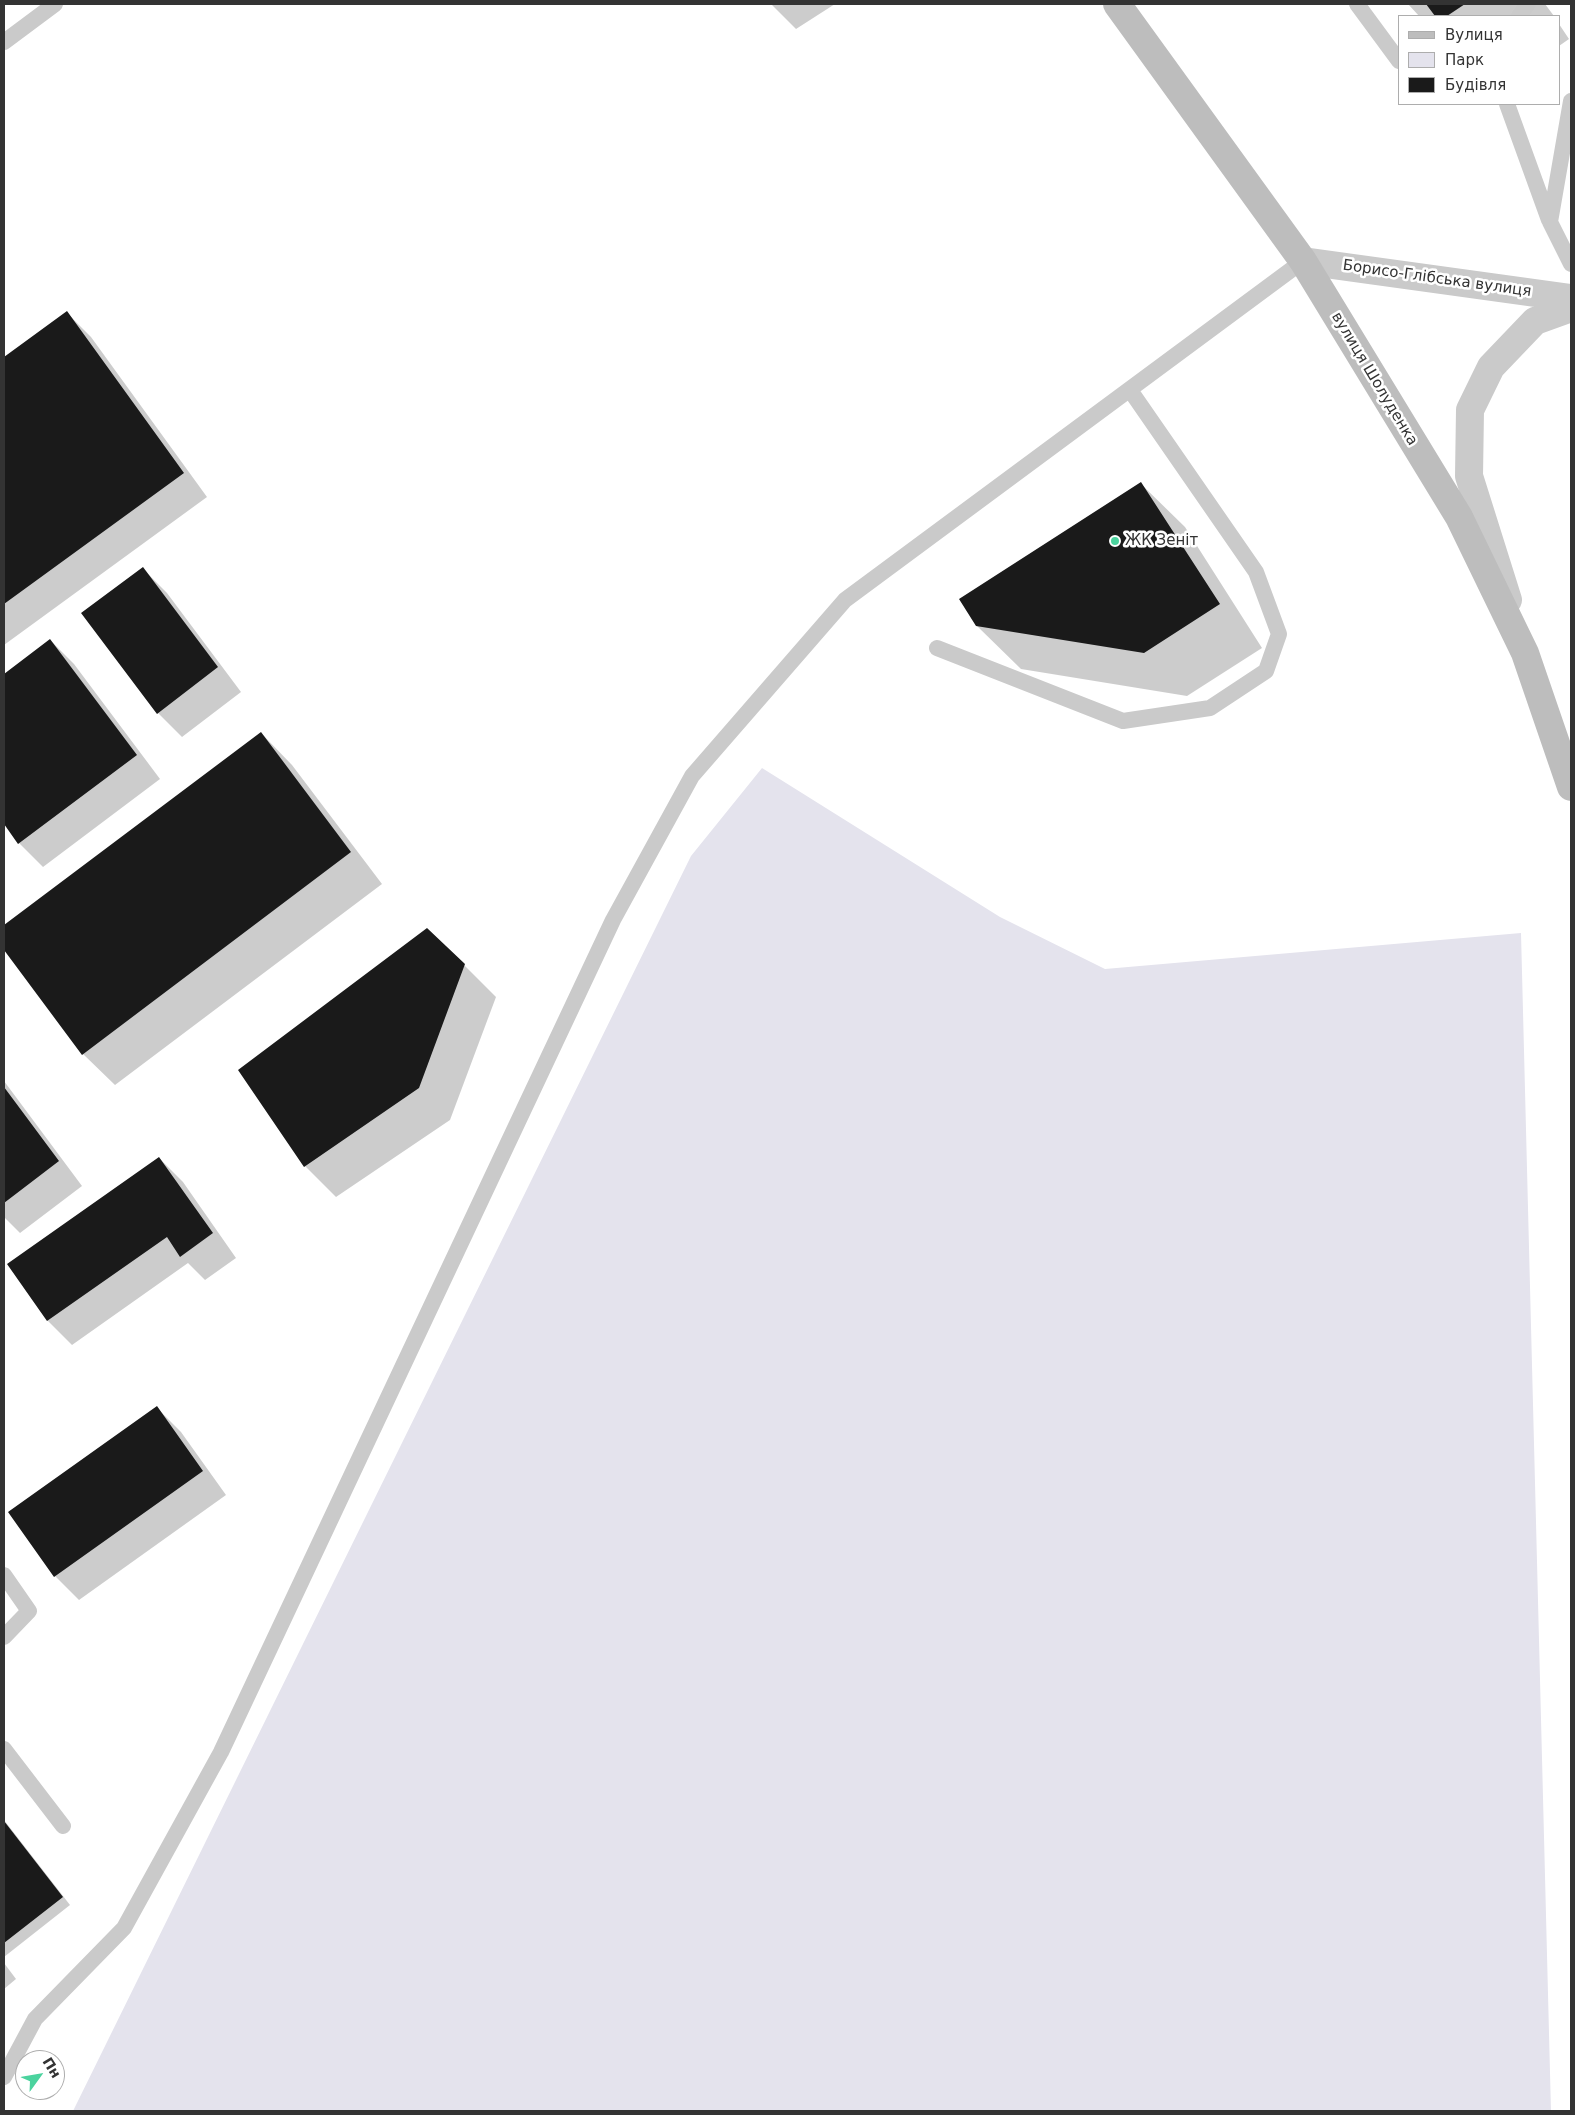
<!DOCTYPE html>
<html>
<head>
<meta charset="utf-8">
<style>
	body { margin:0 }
	#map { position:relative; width:1575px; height:2115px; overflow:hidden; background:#fff; font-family:"DejaVu Sans",sans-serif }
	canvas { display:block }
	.frame { position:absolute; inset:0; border:5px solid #333; pointer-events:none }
	.legend { position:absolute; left:1398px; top:15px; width:162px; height:90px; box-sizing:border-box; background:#fff; border:1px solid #adadad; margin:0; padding:6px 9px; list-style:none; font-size:15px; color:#333 }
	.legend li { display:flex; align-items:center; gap:10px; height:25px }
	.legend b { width:25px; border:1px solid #adadad }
	.north { position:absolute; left:15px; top:2050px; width:50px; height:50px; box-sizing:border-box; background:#fff; border:1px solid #adadad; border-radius:50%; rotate:58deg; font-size:14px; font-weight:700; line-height:20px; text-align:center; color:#333 }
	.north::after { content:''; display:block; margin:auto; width:18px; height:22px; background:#4bd39e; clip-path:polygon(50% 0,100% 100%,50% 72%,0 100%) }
</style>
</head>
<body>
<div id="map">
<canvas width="1575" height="2115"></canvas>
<div class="frame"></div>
<ul class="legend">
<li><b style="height:6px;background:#bdbdbd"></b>Вулиця</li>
<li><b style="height:14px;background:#e4e3ed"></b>Парк</li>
<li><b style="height:14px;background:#1a1a1a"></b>Будівля</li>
</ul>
<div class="north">Пн</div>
</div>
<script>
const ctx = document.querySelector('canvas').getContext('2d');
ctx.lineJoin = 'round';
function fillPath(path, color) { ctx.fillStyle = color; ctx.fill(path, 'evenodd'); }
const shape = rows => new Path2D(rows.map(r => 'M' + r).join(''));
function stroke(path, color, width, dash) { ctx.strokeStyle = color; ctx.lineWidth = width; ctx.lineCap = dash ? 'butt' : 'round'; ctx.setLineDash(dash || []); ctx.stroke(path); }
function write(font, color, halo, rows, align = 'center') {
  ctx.font = font + ' "DejaVu Sans",sans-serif'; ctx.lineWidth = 5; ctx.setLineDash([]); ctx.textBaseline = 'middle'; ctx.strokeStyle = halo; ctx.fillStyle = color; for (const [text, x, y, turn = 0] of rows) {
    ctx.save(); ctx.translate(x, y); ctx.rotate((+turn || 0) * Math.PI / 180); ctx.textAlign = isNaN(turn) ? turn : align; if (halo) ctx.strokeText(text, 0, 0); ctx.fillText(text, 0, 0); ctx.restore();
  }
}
fillPath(shape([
	[762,768,1000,917,1105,969,1521,933,1551,2111,73,2111,691,856]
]), '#e4e3ed');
fillPath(shape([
	[771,4,835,4,796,29],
	[1408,4,1545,4,1554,16,1419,16],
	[1559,24,1569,39,1559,46],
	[67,313,91,337,207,497,4,645,4,359],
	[1141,484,1185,527,1262,648,1187,696,1021,669,977,626],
	[143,569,167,593,241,692,182,737,158,713],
	[50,640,74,664,160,779,43,867,19,843,4,822,4,675],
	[261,733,292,765,382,884,115,1085,83,1054,4,948,4,927],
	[464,965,496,997,450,1120,336,1197,305,1166],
	[4,1081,82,1186,20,1233,4,1217],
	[159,1158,183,1182,236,1258,205,1280,188,1263,72,1345,48,1321,9,1265],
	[157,1408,181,1432,226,1495,79,1600,55,1576],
	[4,1820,70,1905,4,1957],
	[4,1963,16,1979,4,1989]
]), '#0003');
fillPath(shape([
	[1426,4,1465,4,1447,16,1435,16],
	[67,311,184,473,4,604,4,357],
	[1141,482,1220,604,1144,653,976,626,959,599],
	[143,567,218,667,157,714,81,613],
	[50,639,137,755,18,844,4,824,4,674],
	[261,732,351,852,82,1055,4,950,4,925],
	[427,928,465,964,419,1088,304,1167,238,1070],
	[4,1087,59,1161,4,1203],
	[159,1157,213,1233,180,1257,167,1237,47,1321,7,1264],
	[157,1406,203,1471,54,1577,8,1512],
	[4,1821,63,1897,4,1943]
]), '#1a1a1a');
stroke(shape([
	[1357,4,1399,61],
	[1519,16,1528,4],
	[4,42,55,4],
	[1571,101,1550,222,1571,264],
	[1507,104,1549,220],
	[937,648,1123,721,1210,708,1266,671,1279,634,1256,572,1130,390],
	[4,1575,29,1611,4,1637],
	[4,1749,63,1826],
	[4,2077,35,2019,124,1928,221,1752,613,920,692,776,845,600,1303,261]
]), '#cacaca', 16);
stroke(shape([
	[1303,261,1571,298],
	[1508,600,1469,476,1470,410,1491,367,1535,321,1571,308]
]), '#cacaca', 28);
stroke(shape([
	[1117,4,1303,261,1459,517,1525,653,1571,787]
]), '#bdbdbd', 28);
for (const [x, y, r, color] of [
	[1115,541,5,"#4bd39e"]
]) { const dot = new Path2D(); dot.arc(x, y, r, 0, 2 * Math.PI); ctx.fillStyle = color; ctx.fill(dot); stroke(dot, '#fff', 2); }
write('15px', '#333', '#fff', [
	["Борисо-Глібська вулиця",1437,279,8],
	["вулиця Шолуденка",1374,379,59]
]);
write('15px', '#333', '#fff', [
	["ЖК Зеніт",1125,541]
], 'left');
</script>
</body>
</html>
